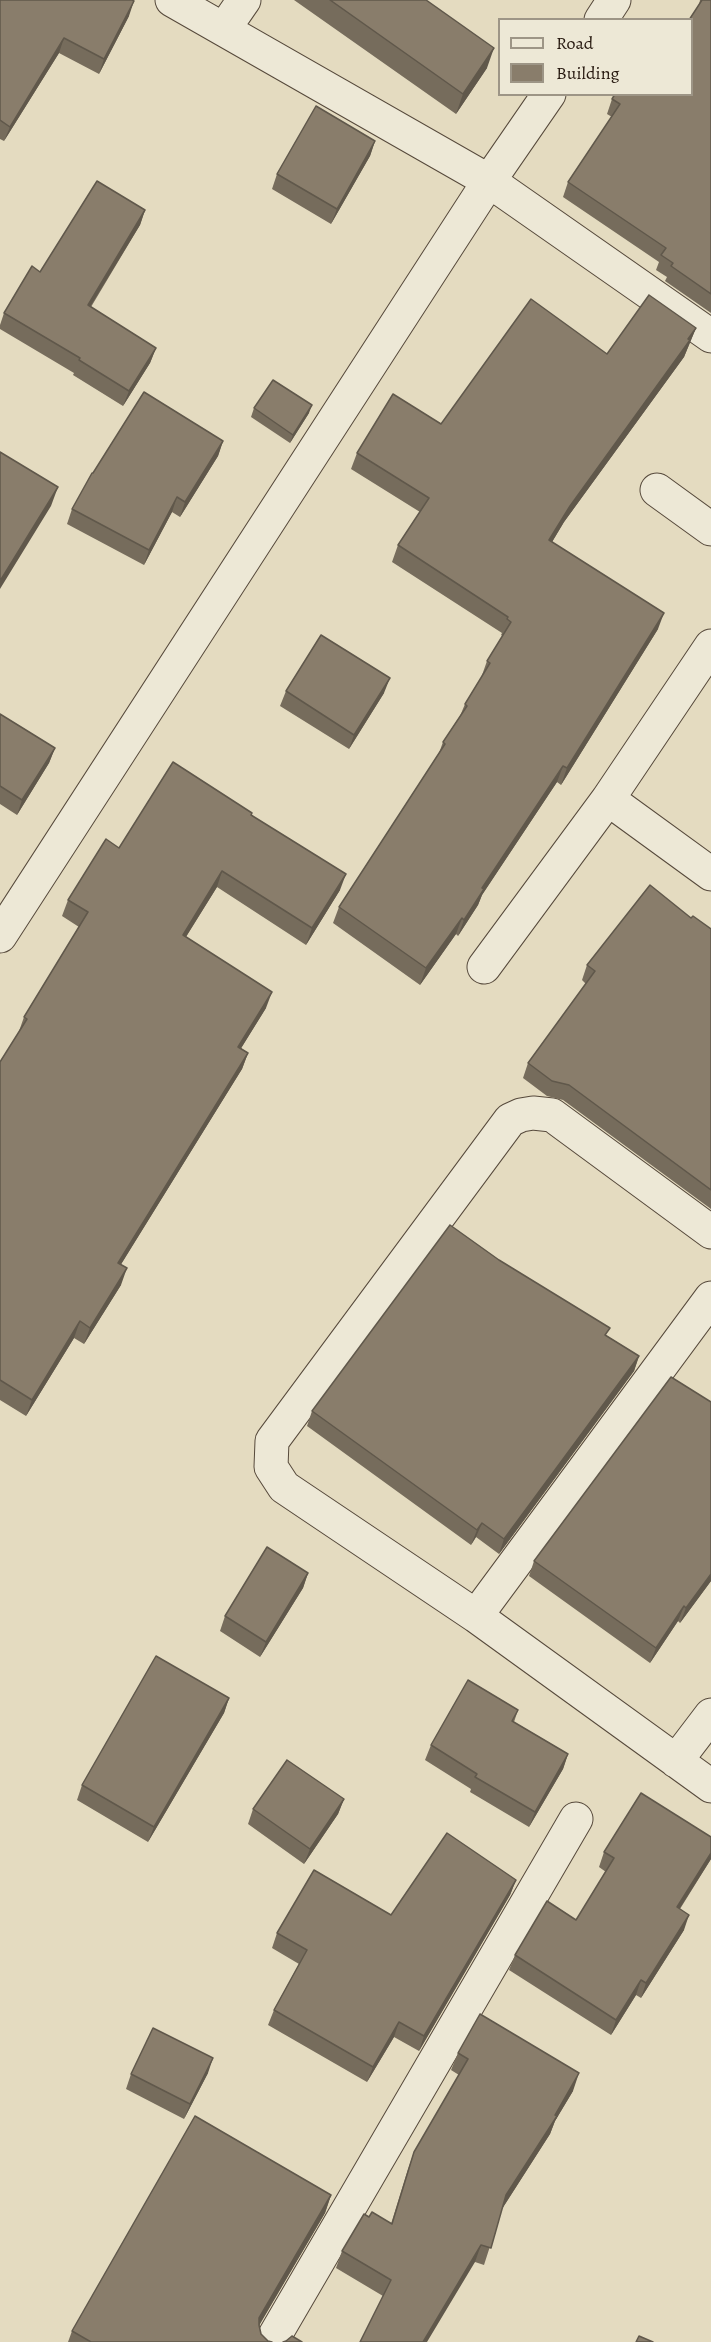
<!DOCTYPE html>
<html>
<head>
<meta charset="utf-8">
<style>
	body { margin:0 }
	#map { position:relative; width:711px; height:2342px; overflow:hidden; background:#e4dbc0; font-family:Alegreya,serif }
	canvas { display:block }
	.legend { position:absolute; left:498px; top:18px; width:195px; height:78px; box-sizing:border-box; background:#ede8d6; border:2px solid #9d9586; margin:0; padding:8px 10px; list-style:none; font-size:18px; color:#26180f }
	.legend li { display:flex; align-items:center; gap:12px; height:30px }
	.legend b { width:30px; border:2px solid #9d9586 }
</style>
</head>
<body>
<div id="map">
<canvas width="711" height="2342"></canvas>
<ul class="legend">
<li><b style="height:8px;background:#ede8d6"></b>Road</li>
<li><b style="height:16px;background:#897d6b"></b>Building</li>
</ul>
</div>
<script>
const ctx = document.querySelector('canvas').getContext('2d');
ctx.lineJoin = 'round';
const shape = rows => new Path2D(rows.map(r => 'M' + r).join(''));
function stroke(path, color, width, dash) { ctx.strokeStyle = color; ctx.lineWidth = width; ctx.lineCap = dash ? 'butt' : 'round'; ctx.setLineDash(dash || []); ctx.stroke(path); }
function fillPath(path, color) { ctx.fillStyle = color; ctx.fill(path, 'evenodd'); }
const minor = shape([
	[172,0,489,181,711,336],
	[601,20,614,0],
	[224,29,244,0],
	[657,490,711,529],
	[711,646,608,799,711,874],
	[0,936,489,181,549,94],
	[484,967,608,799],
	[711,1232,552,1115,533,1113,521,1115,510,1120,272,1441,271,1467,284,1487,476,1616,711,1786],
	[476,1616,711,1298],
	[676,1761,711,1715],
	[271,2342,576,1819]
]);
stroke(minor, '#56493b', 35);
stroke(minor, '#ede8d6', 33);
fillPath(shape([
	[0,0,129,16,99,74,59,53,4,141,0,139],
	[294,0,426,0,487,68,456,114],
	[700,0,711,0,711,313,665,281,667,277,656,270,659,262,563,197,568,182,612,117,607,114,612,99,692,94,699,5],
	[375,141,370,156,331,224,272,189,277,174],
	[145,210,140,225,91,307,156,348,150,363,123,406,73,375,74,373,0,329,0,325,4,313,40,272],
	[696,328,684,357,564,522,552,542,658,629,561,785,557,782,482,895,478,905,458,936,456,934,420,985,333,923,339,907,439,753,443,742,460,716,465,704,481,678,487,661,503,636,501,635,502,633,392,562,398,545,420,512,351,469,357,453,441,424,607,354],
	[254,408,309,413,290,443,251,417],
	[223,441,218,456,180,517,172,512,144,565,67,524,72,509,93,473],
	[286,691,384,693,349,749,280,706],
	[0,714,55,748,49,763,17,815,0,804],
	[251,815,340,890,306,945,217,887,186,937,266,1008,241,1048,248,1053,242,1069,121,1264,121,1285,84,1344,74,1338,26,1416,0,1400,0,1062,18,1034,24,1017,79,927,62,916,68,900,119,848],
	[691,918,711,929,711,1209,563,1100,547,1096,523,1078,528,1063,586,984,582,980,587,965],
	[499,1260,607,1336,639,1356,634,1371,499,1554,476,1537,471,1545,307,1426,312,1411],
	[534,1561,711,1581,680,1623,678,1621,650,1663,529,1576],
	[308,1573,303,1588,260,1657,220,1631,225,1616],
	[229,1698,224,1713,148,1842,77,1800,82,1785],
	[518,1710,514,1722,568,1754,563,1769,529,1827,470,1792,471,1789,425,1760,431,1745],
	[344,1799,338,1814,304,1864,248,1824,253,1809],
	[711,1837,711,1859,680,1909,684,1930,641,1998,636,1995,611,2035,509,1970,515,1955,576,1920,606,1872,599,1867,604,1852],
	[516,1880,510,1895,419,2051,394,2037,367,2082,268,2025,274,2010,299,1964,272,1948,277,1933,391,1915],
	[458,2053,573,2091,555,2121,550,2134,502,2209,484,2265,475,2262,383,2296,336,2268,342,2251,369,2217,391,2224,408,2169,414,2152,459,2075,451,2070],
	[208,2073,184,2119,126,2089,131,2074],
	[331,2195,325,2213,259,2325,261,2334,268,2341,272,2342,68,2342,72,2331]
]), '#766c5c');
fillPath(shape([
	[134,1,129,16,99,74,104,59],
	[64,38,59,53,4,141,10,127],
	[494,48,487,68,456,114,463,94],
	[375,141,370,156,331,224,337,209],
	[145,210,140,225,82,320,88,305],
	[696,328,684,357,564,522,543,557,549,540,570,506],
	[156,348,150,363,123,406,129,391],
	[312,405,309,413,290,443,293,435],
	[223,441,218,456,180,517,185,502],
	[58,487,51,506,0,589,0,581],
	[177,497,172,512,144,565,149,550],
	[664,613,658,629,561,785,567,768],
	[390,678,384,693,349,749,354,735],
	[55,748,49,763,17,815,22,800],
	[563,766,557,782,482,895,478,905,458,936,464,920,482,888],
	[222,871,217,887,177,951,183,935],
	[346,874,340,890,306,945,312,928],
	[462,918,456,934,420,985,426,968],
	[272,992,266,1008,232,1063,238,1047],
	[248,1053,242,1069,112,1279,118,1263],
	[127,1268,121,1285,84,1344,90,1328],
	[80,1321,74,1338,26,1416,32,1400],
	[639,1356,634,1371,499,1554,504,1539],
	[482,1523,476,1537,471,1545,477,1530],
	[308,1573,303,1588,260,1657,266,1642],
	[711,1574,711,1581,680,1623,686,1608],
	[684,1606,678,1621,650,1663,656,1648],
	[229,1698,224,1713,148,1842,154,1827],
	[568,1754,563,1769,529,1827,535,1812],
	[344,1799,338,1814,304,1864,310,1849],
	[711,1853,711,1859,671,1922,677,1907],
	[516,1880,510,1895,419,2051,424,2036],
	[689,1915,684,1930,641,1998,646,1983],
	[641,1980,636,1995,611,2035,616,2020],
	[399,2022,394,2037,367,2082,373,2067],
	[213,2058,208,2073,184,2119,190,2104],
	[579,2073,573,2091,555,2121,550,2134,500,2212,506,2195],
	[331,2195,325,2213,253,2336,259,2318],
	[481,2245,475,2262,427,2342,423,2342]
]), '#60584b');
const building = shape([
	[0,0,132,0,134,1,104,59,64,38,10,127,0,120,0,0],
	[330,0,426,0,494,48,463,94,330,0],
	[702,0,711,0,711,294,671,266,673,263,661,255,666,248,568,182,620,104,612,99,615,94,692,94,692,20,689,20,702,0],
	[316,106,375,141,337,209,277,174,316,106],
	[97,181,145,210,88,305,156,348,129,391,79,360,80,358,4,313,32,266,40,272,97,181],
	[649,295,696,328,688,339,690,340,570,506,549,540,664,613,567,768,563,766,482,888,484,889,464,920,462,918,426,968,339,907,445,744,443,742,467,706,465,704,490,663,487,661,511,622,507,619,508,617,398,545,429,498,357,453,393,394,441,424,531,299,607,354,649,295],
	[273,380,312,405,293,435,254,408,273,380],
	[144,392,223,441,185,502,177,497,149,550,72,509,92,473,93,473,144,392],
	[0,452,58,487,0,581,0,452],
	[321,635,390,678,354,735,286,691,321,635],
	[0,714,55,748,22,800,0,786,0,714],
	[173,762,252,813,251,815,346,874,312,928,222,871,183,935,272,992,238,1047,248,1053,118,1263,127,1268,90,1328,80,1321,32,1400,0,1380,0,1062,27,1019,24,1017,88,912,68,900,106,839,119,848,173,762],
	[650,885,691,918,693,916,711,929,711,1190,569,1085,552,1081,528,1063,595,971,587,965,650,885],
	[450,1225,499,1260,610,1328,605,1335,639,1356,504,1539,482,1523,477,1530,312,1411,450,1225],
	[671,1377,711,1402,711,1574,686,1608,684,1606,656,1648,534,1561,671,1377],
	[267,1547,308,1573,266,1642,225,1616,267,1547],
	[156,1656,229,1698,154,1827,82,1785,156,1656],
	[468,1680,518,1710,512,1721,568,1754,535,1812,475,1777,477,1774,431,1745,468,1680],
	[287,1760,344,1799,310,1849,253,1809,287,1760],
	[641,1793,711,1837,711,1853,677,1907,689,1915,646,1983,641,1980,616,2020,515,1955,547,1901,576,1920,614,1858,604,1852,641,1793],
	[447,1833,516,1880,424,2036,399,2022,373,2067,274,2010,307,1950,277,1933,314,1870,391,1915,447,1833],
	[480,2014,579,2073,555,2115,557,2116,506,2195,491,2248,481,2245,423,2342,360,2342,391,2280,342,2251,364,2214,369,2217,372,2212,392,2224,414,2152,468,2059,458,2053,480,2014],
	[153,2028,213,2058,190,2104,131,2074,153,2028],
	[195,2116,331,2195,259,2318,259,2325,261,2334,268,2341,272,2342,91,2342,72,2331,195,2116],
	[292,2336,302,2342,283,2342,286,2341,292,2336],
	[639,2336,653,2342,636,2342,639,2336]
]);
fillPath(building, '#897d6b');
stroke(building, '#60584b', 1.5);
</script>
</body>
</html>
